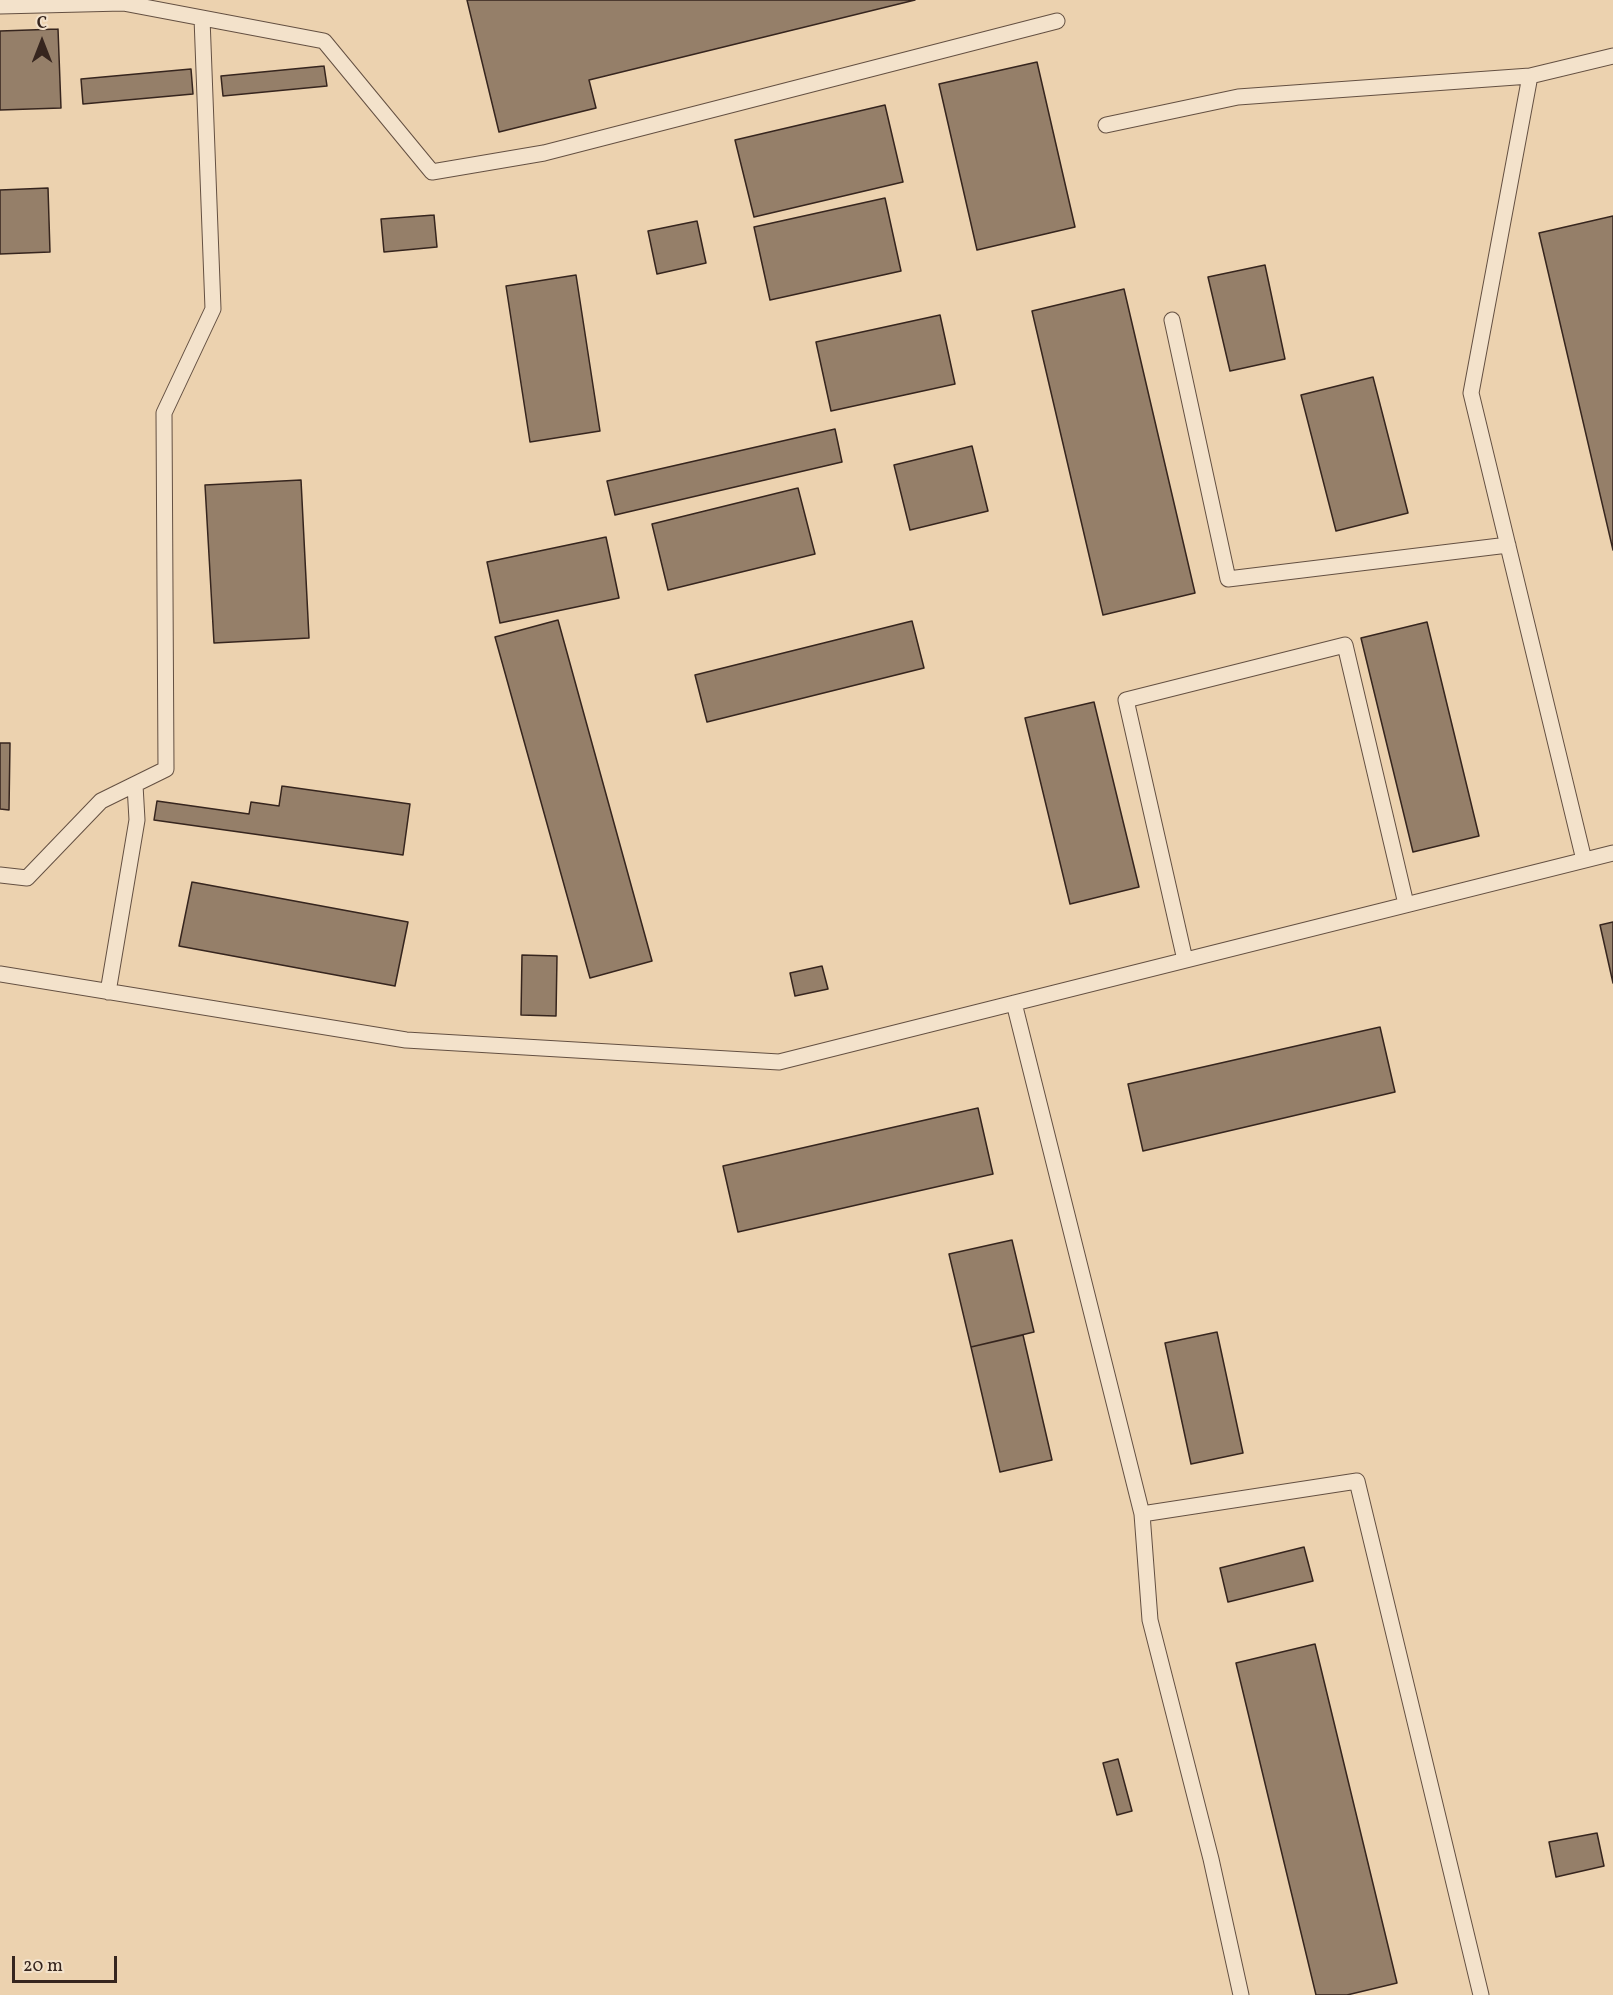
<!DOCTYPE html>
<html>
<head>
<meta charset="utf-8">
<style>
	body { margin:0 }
	#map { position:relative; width:1613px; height:1995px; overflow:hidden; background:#ecd2af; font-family:Vollkorn,serif }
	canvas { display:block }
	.north { position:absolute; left:12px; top:12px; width:60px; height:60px; -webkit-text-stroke:4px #f3e2cb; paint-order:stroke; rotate:0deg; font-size:16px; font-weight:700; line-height:24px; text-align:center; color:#36251e }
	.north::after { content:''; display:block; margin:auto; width:21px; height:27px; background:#36251e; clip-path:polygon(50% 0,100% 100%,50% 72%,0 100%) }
	.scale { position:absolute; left:12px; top:1956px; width:105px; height:27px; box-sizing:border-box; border:3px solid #36251e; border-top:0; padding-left:8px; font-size:18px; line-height:21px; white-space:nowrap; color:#36251e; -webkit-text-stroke:4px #f3e2cb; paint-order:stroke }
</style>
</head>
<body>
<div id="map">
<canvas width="1613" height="1995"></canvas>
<div class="north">С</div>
<div class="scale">20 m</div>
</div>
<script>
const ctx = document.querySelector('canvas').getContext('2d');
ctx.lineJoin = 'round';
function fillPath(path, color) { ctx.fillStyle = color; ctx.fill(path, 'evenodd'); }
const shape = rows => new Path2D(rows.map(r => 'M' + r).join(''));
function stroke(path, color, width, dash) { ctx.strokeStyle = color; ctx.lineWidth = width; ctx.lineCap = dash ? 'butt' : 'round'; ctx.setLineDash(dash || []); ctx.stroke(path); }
const building = shape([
	[467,0,915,0,589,80,596,108,499,132,467,0],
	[58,29,61,108,0,110,0,31,58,29],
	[1037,62,1075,227,977,250,939,84,1037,62],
	[324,66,327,86,223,96,221,76,324,66],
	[191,69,193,94,83,104,81,79,191,69],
	[885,105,903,182,754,217,735,140,885,105],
	[48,188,50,252,0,254,0,190,48,188],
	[885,198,901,271,770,300,754,227,885,198],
	[434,215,437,247,384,252,381,219,434,215],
	[1613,216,1613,550,1539,233,1613,216],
	[697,221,706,263,657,274,648,231,697,221],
	[1265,265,1285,359,1230,371,1208,277,1265,265],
	[576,275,600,431,530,442,506,286,576,275],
	[1124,289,1195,593,1103,615,1032,311,1124,289],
	[940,315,955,384,831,411,816,342,940,315],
	[1373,377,1408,513,1336,531,1301,395,1373,377],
	[835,429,842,462,615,515,607,481,835,429],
	[972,446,988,511,910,530,894,465,972,446],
	[301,480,309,638,214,643,205,485,301,480],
	[798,488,815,554,668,590,652,524,798,488],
	[606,537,619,598,500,623,487,562,606,537],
	[558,620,652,961,590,978,495,637,558,620],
	[912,621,924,668,707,722,695,675,912,621],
	[1427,622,1479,836,1413,852,1361,638,1427,622],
	[1094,702,1139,887,1070,904,1025,718,1094,702],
	[0,743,10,743,9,810,0,809,0,743],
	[282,786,410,804,403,855,154,820,157,801,249,814,251,802,279,806,282,786],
	[192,882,408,922,395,986,179,946,192,882],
	[1613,922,1613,983,1600,925,1613,922],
	[522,955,557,956,556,1016,521,1015,522,955],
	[822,966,828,989,795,996,790,973,822,966],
	[1380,1027,1395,1092,1143,1151,1128,1084,1380,1027],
	[978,1108,993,1174,738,1232,723,1166,978,1108],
	[1012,1240,1034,1332,971,1347,949,1254,1012,1240],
	[1217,1332,1243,1453,1191,1464,1165,1343,1217,1332],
	[1023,1335,1052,1460,1000,1472,971,1347,1023,1335],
	[1304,1547,1313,1581,1228,1602,1220,1568,1304,1547],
	[1315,1644,1397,1983,1347,1995,1316,1995,1236,1663,1315,1644],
	[1118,1759,1132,1811,1117,1815,1103,1763,1118,1759],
	[1597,1833,1604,1866,1556,1877,1549,1842,1597,1833]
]);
fillPath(building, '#957f69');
stroke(building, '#36251e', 1.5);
const service = shape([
	[0,6,123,3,324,41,432,172,544,153,1057,21],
	[1106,125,1238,97,1530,76],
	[1172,320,1228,579,1508,545],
	[1584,860,1471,393,1530,76,1613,56],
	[0,875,27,878,101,801,166,769,164,413,213,309,202,18],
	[1185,960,1126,700,1345,645,1406,904],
	[0,974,406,1040,779,1062,1613,853],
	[108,992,137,820,135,785],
	[1014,1003,1142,1514,1357,1481,1481,1995],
	[1142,1514,1150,1620,1211,1859,1241,1995]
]);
stroke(service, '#645042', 17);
stroke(service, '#f3e2cb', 15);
</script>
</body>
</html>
